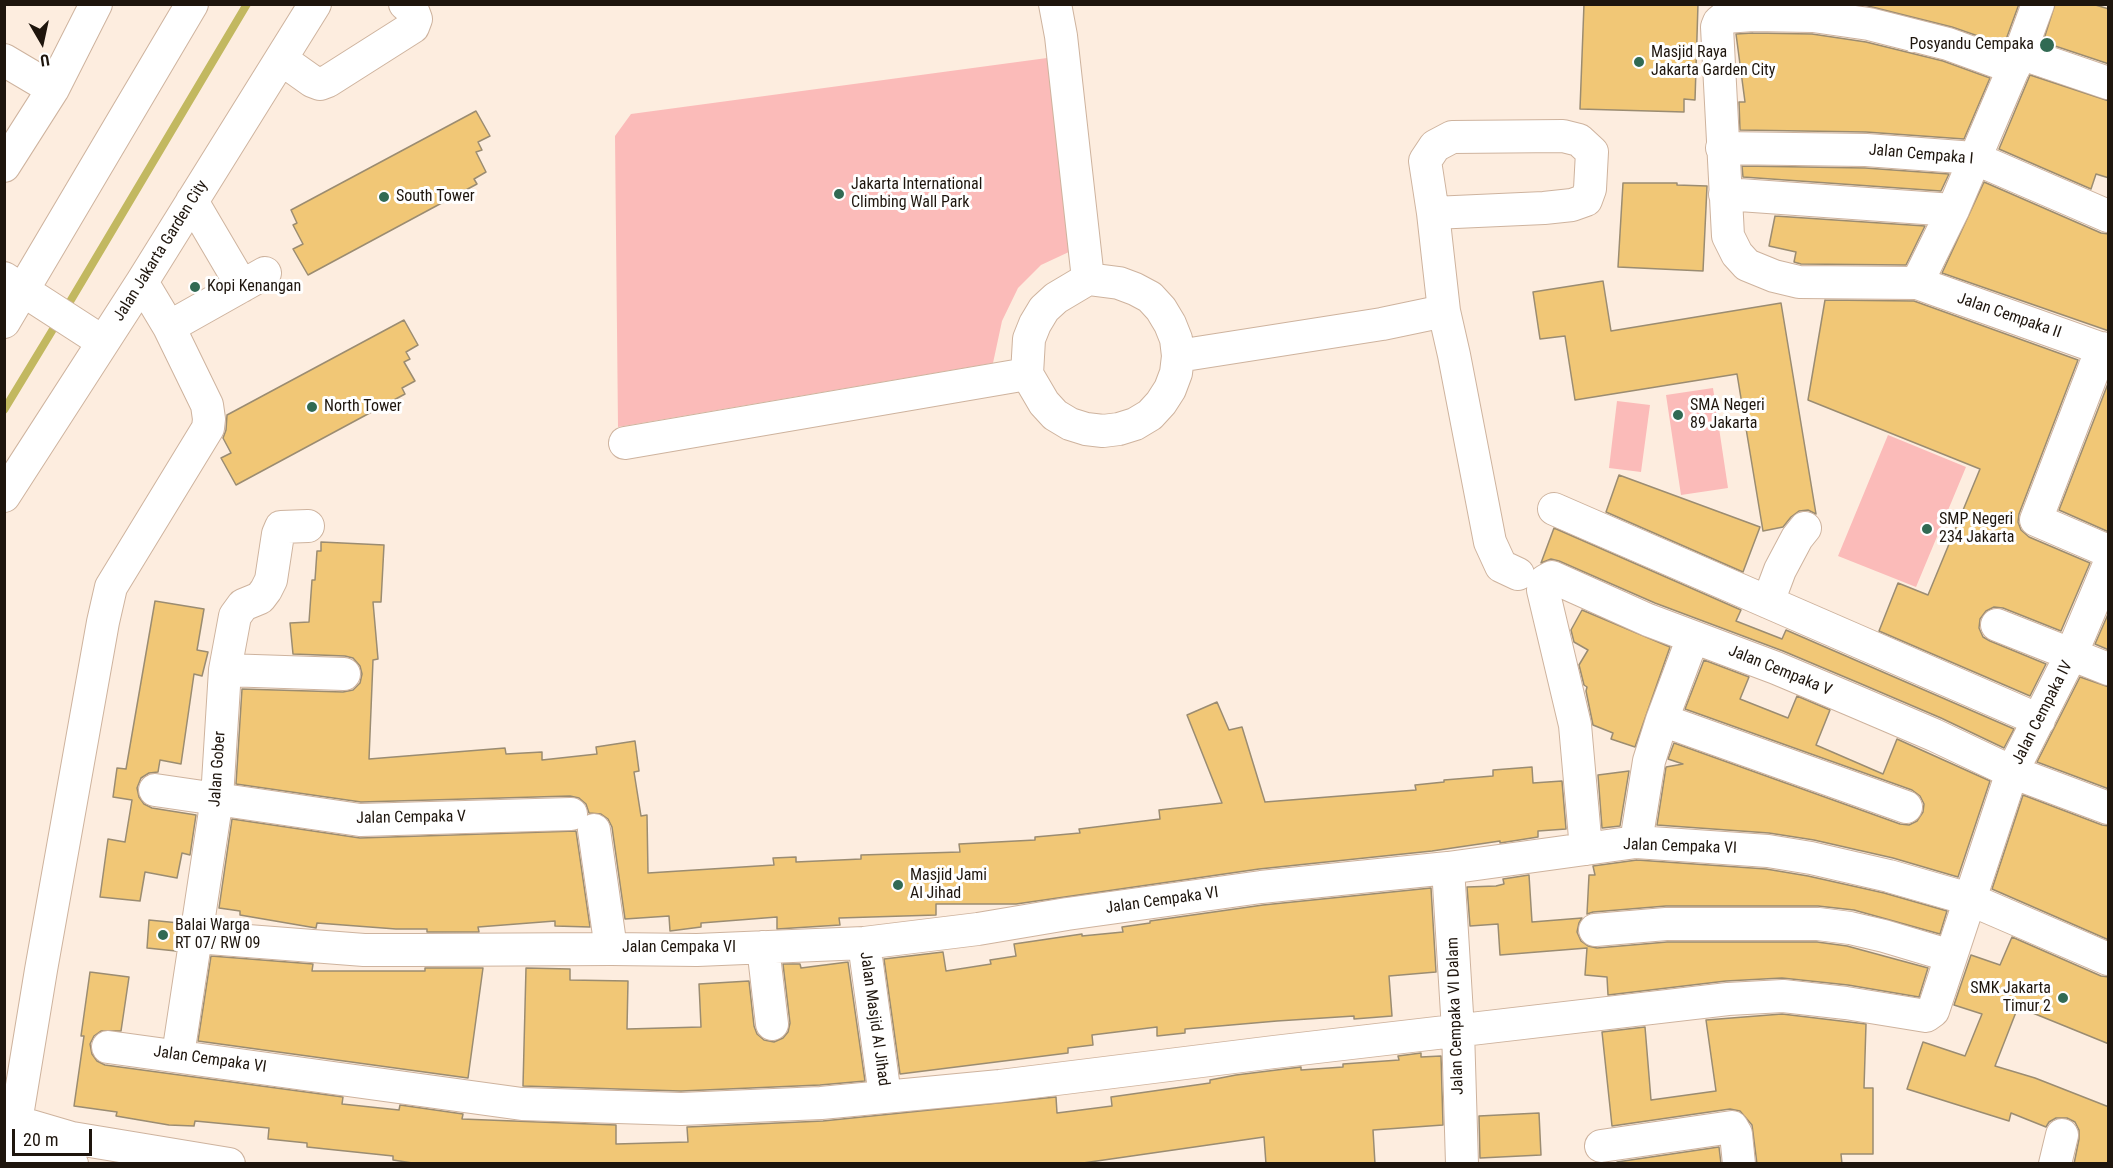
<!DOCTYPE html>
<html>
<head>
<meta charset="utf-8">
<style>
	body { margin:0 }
	#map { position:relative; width:2113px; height:1168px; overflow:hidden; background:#fdeddf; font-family:"Roboto Condensed",sans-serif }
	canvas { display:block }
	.frame { position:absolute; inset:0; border:6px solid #1e150d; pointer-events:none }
	.north { position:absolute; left:12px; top:12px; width:60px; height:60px; -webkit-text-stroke:4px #fff; paint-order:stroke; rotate:171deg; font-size:16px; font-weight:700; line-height:24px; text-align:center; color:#1e150d }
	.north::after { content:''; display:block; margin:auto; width:21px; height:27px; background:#1e150d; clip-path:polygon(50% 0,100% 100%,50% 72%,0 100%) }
	.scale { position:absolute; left:12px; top:1129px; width:80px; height:27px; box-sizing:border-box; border:3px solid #1e150d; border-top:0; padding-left:8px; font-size:18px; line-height:21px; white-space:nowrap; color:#1e150d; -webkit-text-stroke:4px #fff; paint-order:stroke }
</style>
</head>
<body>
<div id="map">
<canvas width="2113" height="1168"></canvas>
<div class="frame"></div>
<div class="north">U</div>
<div class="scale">20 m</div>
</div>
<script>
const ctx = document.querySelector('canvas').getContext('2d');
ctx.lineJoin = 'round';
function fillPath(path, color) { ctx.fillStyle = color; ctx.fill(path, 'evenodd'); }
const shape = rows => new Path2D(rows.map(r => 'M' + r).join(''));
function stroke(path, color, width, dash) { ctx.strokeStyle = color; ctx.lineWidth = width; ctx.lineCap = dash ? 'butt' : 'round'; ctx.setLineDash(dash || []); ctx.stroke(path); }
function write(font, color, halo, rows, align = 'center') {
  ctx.font = font + ' "Roboto Condensed",sans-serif'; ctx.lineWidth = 6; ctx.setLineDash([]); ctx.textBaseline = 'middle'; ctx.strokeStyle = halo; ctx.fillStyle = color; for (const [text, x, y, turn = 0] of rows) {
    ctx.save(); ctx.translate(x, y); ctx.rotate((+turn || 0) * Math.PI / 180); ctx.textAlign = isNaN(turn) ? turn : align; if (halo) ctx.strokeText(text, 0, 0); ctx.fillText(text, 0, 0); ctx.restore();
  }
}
fillPath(shape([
	[1047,58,1071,251,1041,265,1018,288,1002,321,993,363,618,427,615,136,631,114],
	[1713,388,1728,488,1681,495,1666,395],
	[1617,401,1650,405,1641,472,1609,468],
	[1888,435,1966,467,1916,587,1838,556]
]), '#fbbbb9');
stroke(shape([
	[65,310,247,4],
	[4,410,58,321]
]), '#c2b860', 8);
const building = shape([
	[1584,4,1698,4,1695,100,1684,99,1684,112,1580,109,1584,4],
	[1860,4,2019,4,2004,45,1952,27,1860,4],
	[2055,4,2092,4,2109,9,2109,64,2043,42,2055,4],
	[1753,33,1812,34,1866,42,1943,61,1990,78,1964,139,1866,132,1740,130,1739,102,1745,102,1736,34,1753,33],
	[2030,75,2109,101,2109,178,2096,174,2091,189,1999,149,2030,75],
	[476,111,490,136,478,142,482,150,476,152,486,172,474,179,477,184,308,275,293,249,303,244,293,225,297,223,291,210,476,111],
	[1742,166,1865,168,1949,174,1941,191,1743,177,1742,166],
	[1984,182,2101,233,2109,234,2109,331,1942,273,1984,182],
	[1623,183,1677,183,1677,185,1707,186,1703,271,1618,267,1623,183],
	[1775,216,1925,226,1906,265,1801,264,1794,262,1796,252,1769,246,1775,216],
	[1603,281,1611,331,1781,303,1816,514,1808,510,1799,511,1791,517,1783,527,1763,531,1737,374,1575,400,1565,336,1540,339,1533,292,1603,281],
	[1825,300,1914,301,2078,360,2019,514,2018,522,2021,530,2029,537,2090,563,2061,631,2003,608,1994,607,1986,611,1980,619,1979,628,1983,637,1990,641,2046,664,2030,696,1879,631,1898,583,1928,595,1980,469,1808,400,1825,300],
	[404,320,418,345,406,352,410,359,404,362,415,381,402,388,405,394,236,485,221,458,231,453,223,438,226,430,227,415,404,320],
	[2109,381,2109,532,2059,510,2109,381],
	[1619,475,1760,527,1743,572,1606,512,1619,475],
	[1554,528,1741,610,1736,621,1782,639,1786,630,2014,729,2004,748,1941,718,1859,683,1783,651,1655,603,1559,561,1551,559,1541,563,1554,528],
	[321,542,384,545,381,602,373,602,378,659,373,660,369,759,505,748,506,754,542,752,542,760,597,754,596,747,635,741,639,771,634,772,641,816,647,815,648,873,774,865,773,858,796,857,796,862,861,859,861,855,960,852,959,844,1035,840,1035,837,1080,833,1079,829,1160,819,1159,810,1222,803,1187,715,1217,702,1229,730,1242,727,1265,802,1416,790,1415,785,1444,782,1444,780,1493,776,1493,770,1532,767,1533,783,1562,781,1566,829,1538,831,1538,837,1500,843,1500,841,1432,851,1259,869,1016,904,936,904,936,915,839,918,840,925,777,929,777,917,701,923,701,927,670,931,669,916,625,919,612,827,608,819,601,814,589,813,586,804,579,798,570,796,361,802,236,784,242,689,343,692,353,690,360,683,362,674,360,666,353,658,345,656,293,654,290,623,309,622,312,580,315,580,317,551,321,551,321,542],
	[155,601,204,609,197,650,208,652,202,676,194,674,181,764,160,760,158,772,149,773,141,778,137,788,139,797,144,804,152,808,196,815,190,855,182,853,177,878,145,872,140,901,100,897,108,839,125,842,132,800,113,797,117,768,126,769,155,601],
	[1582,610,1670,647,1635,747,1611,739,1613,733,1593,725,1586,691,1587,687,1584,685,1579,665,1588,650,1574,642,1571,630,1582,610],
	[2109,612,2109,650,2095,644,2109,612],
	[1704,660,1749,677,1740,699,1788,718,1797,696,1830,710,1816,745,1883,774,1897,739,1990,781,1958,877,1893,858,1814,840,1769,833,1657,825,1666,767,1683,764,1668,759,1674,743,1900,824,1909,825,1917,821,1923,812,1924,804,1920,796,1912,790,1685,709,1704,660],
	[2080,677,2109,687,2109,789,2037,762,2080,677],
	[1629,771,1620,826,1602,828,1598,775,1629,771],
	[2023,795,2102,825,2109,826,2109,940,1992,889,2023,795],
	[232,819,360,838,576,831,590,927,555,926,555,921,478,927,479,932,427,932,427,929,396,929,317,923,316,928,240,915,240,911,219,908,232,819],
	[1637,860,1766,869,1808,876,1884,893,1947,911,1940,934,1854,910,1818,906,1666,906,1593,912,1587,914,1589,875,1595,875,1593,866,1637,860],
	[1529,875,1532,922,1582,918,1579,923,1577,932,1581,941,1588,946,1597,948,1667,942,1817,942,1847,946,1928,968,1919,997,1848,985,1782,978,1726,981,1608,995,1607,977,1585,975,1587,948,1500,955,1498,924,1470,926,1467,887,1496,886,1504,884,1503,879,1529,875],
	[1431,888,1436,972,1389,976,1392,1016,1354,1019,1354,1016,1277,1021,1185,1029,1185,1033,1157,1036,1157,1027,1092,1035,1093,1045,1068,1048,1068,1053,900,1074,884,959,943,952,946,971,991,964,990,960,1016,956,1014,944,1082,934,1082,936,1123,932,1122,927,1150,923,1150,921,1263,905,1431,888],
	[149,920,179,923,176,951,147,948,149,920],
	[2012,937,2101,976,2109,977,2109,1044,2018,1007,1995,1066,2035,1078,2109,1107,2109,1164,2074,1164,2079,1139,2079,1130,2075,1122,2067,1118,2056,1118,2049,1122,2046,1127,2011,1113,2009,1121,1907,1089,1923,1042,1965,1056,1982,1014,1954,1005,1971,955,2000,965,2012,937],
	[211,956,313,964,312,971,425,971,425,968,483,968,468,1078,198,1041,211,956],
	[848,962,865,1081,820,1085,681,1091,523,1086,526,968,570,969,570,980,628,981,627,1029,701,1027,699,984,749,981,754,1026,757,1034,764,1040,774,1042,783,1038,788,1032,790,1023,783,964,800,964,801,968,848,962],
	[90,972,129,977,121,1031,101,1031,94,1036,90,1044,92,1054,97,1061,105,1065,343,1097,342,1104,399,1110,400,1105,463,1114,462,1119,616,1125,616,1144,688,1142,687,1127,823,1121,1056,1097,1057,1113,1112,1106,1111,1097,1210,1083,1210,1080,1236,1075,1301,1067,1301,1070,1343,1067,1343,1064,1399,1060,1398,1056,1421,1053,1421,1057,1441,1056,1443,1125,1373,1130,1375,1164,1266,1164,1264,1137,1076,1164,419,1164,393,1160,393,1156,307,1147,307,1143,268,1139,269,1128,195,1121,194,1126,169,1125,116,1116,117,1112,74,1106,84,1036,81,1036,90,972],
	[1782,1014,1866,1024,1864,1088,1873,1088,1873,1154,1841,1154,1842,1164,1757,1164,1752,1125,1740,1111,1730,1109,1612,1126,1602,1032,1645,1027,1651,1100,1716,1091,1706,1020,1782,1014],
	[1539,1113,1541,1155,1480,1158,1479,1116,1539,1113],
	[1719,1147,1721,1164,1617,1164,1617,1162,1719,1147]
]);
fillPath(building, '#f1c776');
stroke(building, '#9b8c71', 1.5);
const minor = shape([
	[1055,4,1061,36,1088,279],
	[2020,53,2038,4],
	[281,59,312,81,320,84,328,81,413,27,416,19,413,11,405,4],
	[4,60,53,89],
	[2014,68,1948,44,1869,24,1813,16,1753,15,1725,17,1719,22,1717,27,1728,236,1737,254,1747,265,1774,276,1799,282,1917,283,2108,351],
	[1722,148,1866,150,1974,158,2108,216],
	[4,166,53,89,96,4],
	[1725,194,1953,210],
	[192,201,242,286],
	[1433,213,1425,161,1435,146,1452,137,1563,136,1579,140,1592,152,1590,189,1586,200,1572,205,1544,208,1433,213,1444,311],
	[4,278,103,342],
	[1088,279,1119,283,1135,289,1150,297,1161,309,1170,324,1176,339,1178,356,1176,373,1170,389,1161,403,1150,415,1135,424,1119,429,1103,431,1086,429,1070,424,1055,415,1044,403,1027,374,1029,339,1035,324,1044,309,1056,298,1088,279],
	[1917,283,1953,210,2020,53,2108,83],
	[4,322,192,4],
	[169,327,265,273],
	[2102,348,2036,520,2108,551],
	[1178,356,1382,324,1444,311,1454,355,1490,542,1501,566,1518,574],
	[625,443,1027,374],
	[4,496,142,282,315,4],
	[1554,509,2039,720],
	[1768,602,1780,570,1797,538,1805,528],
	[1997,625,2108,669],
	[225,670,344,674],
	[1662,720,1906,807],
	[155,790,360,820,571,814],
	[594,830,611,949],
	[1636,842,1649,761,1662,720,1693,637],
	[1586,849,1575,725,1543,590,1545,581,1552,577,1648,620,1776,668,1852,700,1934,735,2012,772,2108,808],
	[1448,868,1458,1030,1462,1164],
	[1595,930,1666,924,1818,924,1850,928,1884,936,1951,956],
	[196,937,364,950,415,950,611,949,697,950,864,943,978,929,1067,914,1261,887,1448,868,1636,842,1768,851,1811,858,1889,876,1969,899,2108,959],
	[864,943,885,1096],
	[763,947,772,1024],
	[108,1047,522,1104,681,1109,821,1103,1000,1086,1274,1052,1728,999,1783,996,1846,1003,1926,1016,1933,1011,2012,772,2071,655,2108,567],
	[178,1055,217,798,225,670,235,616,243,605,260,598,266,590,271,580,278,534,281,527,308,526],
	[4,1118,72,1138,229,1164],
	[16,1122,41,970,103,622,111,587,208,428,209,419,207,405,169,327,142,282],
	[4,1144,21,1152,72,1164],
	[1601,1146,1732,1127,1736,1134,1739,1164],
	[2055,1164,2062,1135]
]);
stroke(minor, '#ceb39e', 34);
stroke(minor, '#fff', 32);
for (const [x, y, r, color] of [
	[2047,45,8,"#316a53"],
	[1639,62,6,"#316a53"],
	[839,194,6,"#316a53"],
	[384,197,6,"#316a53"],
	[195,287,6,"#316a53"],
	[312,407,6,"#316a53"],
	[1678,415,6,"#316a53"],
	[1927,529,6,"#316a53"],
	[898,885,6,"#316a53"],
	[163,935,6,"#316a53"],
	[2063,998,6,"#316a53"]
]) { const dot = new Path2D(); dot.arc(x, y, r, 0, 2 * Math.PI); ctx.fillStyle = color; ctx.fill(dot); stroke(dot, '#fff', 2); }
write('16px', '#1e150d', '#fff', [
	["Posyandu Cempaka",2034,45,"right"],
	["Masjid Raya",1651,53],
	["Jakarta Garden City",1651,71],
	["Jakarta International",851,185],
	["Climbing Wall Park",851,203],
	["South Tower",396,197],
	["Kopi Kenangan",207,287],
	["SMA Negeri",1690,406],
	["89 Jakarta",1690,424],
	["North Tower",324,407],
	["SMP Negeri",1939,520],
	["234 Jakarta",1939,538],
	["Masjid Jami",910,876],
	["Al Jihad",910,894],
	["Balai Warga",175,926],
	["RT 07/ RW 09",175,944],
	["SMK Jakarta",2051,989,"right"],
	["Timur 2",2051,1007,"right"]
], 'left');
write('16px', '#1e150d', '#fff', [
	["Jalan Cempaka I",1921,155,5],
	["Jalan Jakarta Garden City",161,251,-58],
	["Jalan Cempaka II",2009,316,19],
	["Jalan Cempaka V",1780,671,22],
	["Jalan Cempaka IV",2043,713,-63],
	["Jalan Gober",218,769,-86],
	["Jalan Cempaka V",411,818,-1],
	["Jalan Cempaka VI",1680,847,2],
	["Jalan Cempaka VI",1162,901,-8],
	["Jalan Cempaka VI",679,948],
	["Jalan Cempaka VI Dalam",1456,1016,-92],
	["Jalan Masjid Al Jihad",874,1019,82],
	["Jalan Cempaka VI",210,1060,8]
]);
</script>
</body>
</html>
